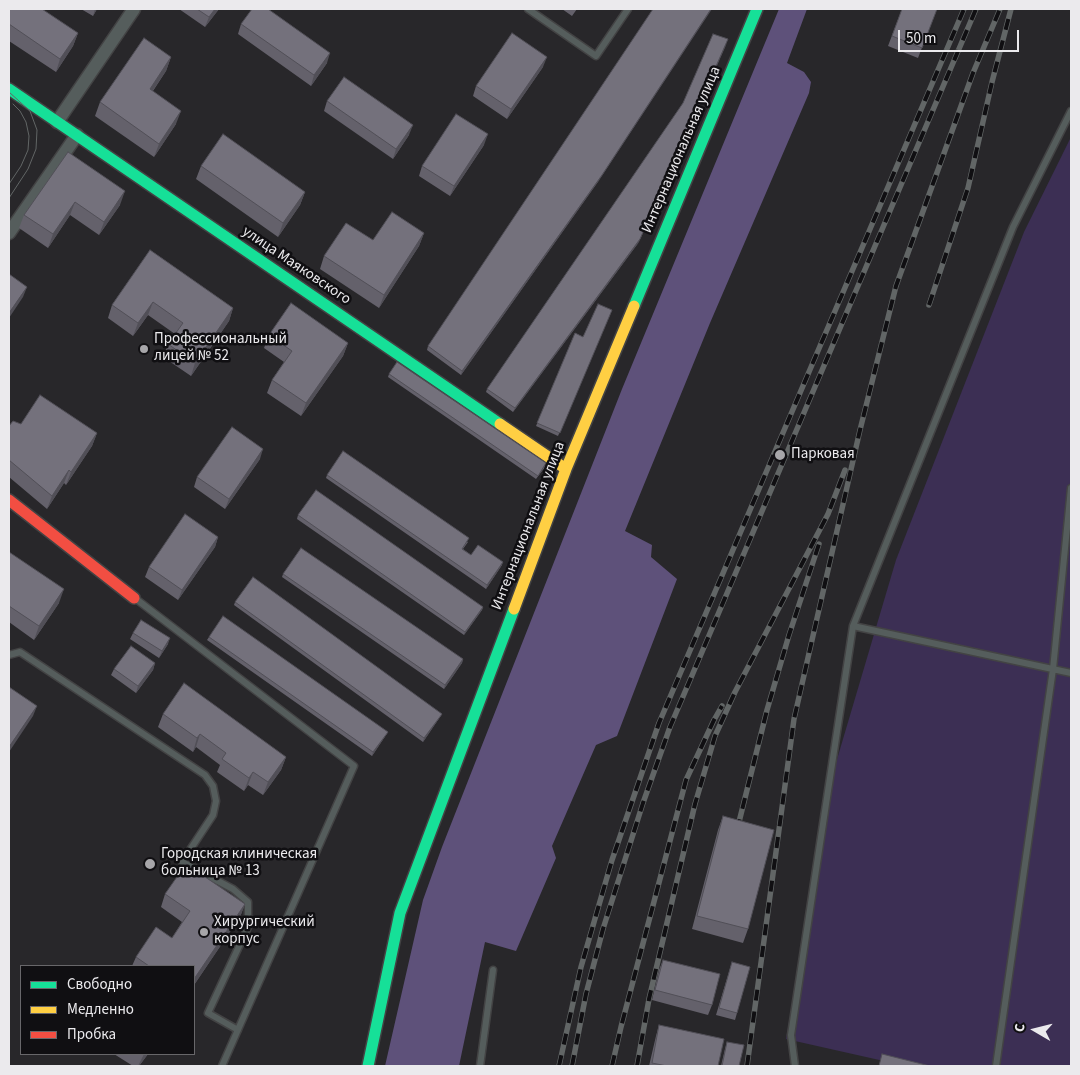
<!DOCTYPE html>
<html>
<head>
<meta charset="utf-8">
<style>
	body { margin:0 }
	#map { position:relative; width:1080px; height:1075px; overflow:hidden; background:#28272a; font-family:"Source Sans 3",sans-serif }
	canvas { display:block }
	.frame { position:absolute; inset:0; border:10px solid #ebeaed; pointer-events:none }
	.legend { position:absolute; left:20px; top:965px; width:175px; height:90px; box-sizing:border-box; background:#100f12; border:1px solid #68676a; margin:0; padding:6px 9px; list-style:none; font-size:15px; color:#ebeaed }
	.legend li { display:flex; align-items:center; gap:10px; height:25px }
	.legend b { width:25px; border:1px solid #68676a }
	.north { position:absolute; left:1010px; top:1005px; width:50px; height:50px; -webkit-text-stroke:4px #100f12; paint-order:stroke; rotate:278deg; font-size:14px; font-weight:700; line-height:20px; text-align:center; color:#ebeaed }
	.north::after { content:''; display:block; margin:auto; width:18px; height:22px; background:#ebeaed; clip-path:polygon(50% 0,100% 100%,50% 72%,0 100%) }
	.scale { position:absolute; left:898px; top:30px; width:121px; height:22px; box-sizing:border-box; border:2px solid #ebeaed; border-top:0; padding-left:6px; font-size:15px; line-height:18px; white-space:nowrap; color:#ebeaed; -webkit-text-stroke:4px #100f12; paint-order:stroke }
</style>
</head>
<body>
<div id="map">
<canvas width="1080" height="1075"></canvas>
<div class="frame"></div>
<ul class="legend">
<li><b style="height:6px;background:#16e098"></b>Свободно</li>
<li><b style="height:6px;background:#ffcf43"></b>Медленно</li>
<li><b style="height:6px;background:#f24e42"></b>Пробка</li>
</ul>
<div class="north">С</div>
<div class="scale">50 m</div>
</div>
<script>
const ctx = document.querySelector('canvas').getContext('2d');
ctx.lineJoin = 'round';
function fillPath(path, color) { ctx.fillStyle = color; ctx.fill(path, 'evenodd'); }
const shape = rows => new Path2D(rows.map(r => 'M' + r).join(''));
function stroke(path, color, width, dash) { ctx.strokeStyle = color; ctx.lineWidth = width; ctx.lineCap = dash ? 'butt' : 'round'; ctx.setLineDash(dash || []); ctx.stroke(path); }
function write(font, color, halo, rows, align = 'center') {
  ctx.font = font + ' "Source Sans 3",sans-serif'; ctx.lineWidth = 5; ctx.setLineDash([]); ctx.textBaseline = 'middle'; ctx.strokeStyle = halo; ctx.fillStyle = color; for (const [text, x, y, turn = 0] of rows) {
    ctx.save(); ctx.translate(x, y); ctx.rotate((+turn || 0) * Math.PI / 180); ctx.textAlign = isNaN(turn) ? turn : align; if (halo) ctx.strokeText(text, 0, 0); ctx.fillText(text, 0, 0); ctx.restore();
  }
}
fillPath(shape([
	[1071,137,1071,1066,906,1066,786,1039,830,783,896,560,1024,232]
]), '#3c2f54');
fillPath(shape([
	[779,9,807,9,787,63,804,72,811,82,809,93,710,323,625,531,652,545,651,557,677,579,617,736,596,745,552,846,556,858,516,951,485,942,459,1066,385,1066,423,900,442,847,622,389]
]), '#5e517a');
const lane = shape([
	[528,9,596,56,628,9],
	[136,599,354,766,222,1066],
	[853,626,1071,673],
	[9,655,20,652,205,775,213,786,216,801,213,815,182,862,233,889,248,902,248,927,208,1013,238,1030],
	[480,1066,493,970],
	[795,1066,791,1035,853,626,1013,227,1071,111],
	[996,1066,1053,669,1071,488]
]);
const street = shape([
	[57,122,134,9],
	[9,233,77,135]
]);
const fast = shape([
	[9,89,500,424],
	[634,306,757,9],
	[368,1066,400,913,514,609]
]);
const slow = shape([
	[500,424,566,469],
	[514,609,566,469,634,306]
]);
const jam = shape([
	[9,500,134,598]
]);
stroke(lane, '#434344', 9);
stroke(street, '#434344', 15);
stroke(fast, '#434344', 14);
stroke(slow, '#434344', 14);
stroke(jam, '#434344', 14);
stroke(lane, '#555d5c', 6);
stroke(street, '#555d5c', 12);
stroke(fast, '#16e098', 11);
stroke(slow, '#ffcf43', 11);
stroke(jam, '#f24e42', 11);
stroke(shape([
	[9,92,30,111,37,130,36,149,28,169,9,198],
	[9,184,21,166,28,150,29,136,26,122,20,111,13,104]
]), '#626666', 1);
const rail = shape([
	[929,305,968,188,992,82,1011,9],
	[737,830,767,710,789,635,819,544],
	[559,1066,581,967,612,860,659,723,964,9],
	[572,1066,586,994,603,929,643,803,670,727,976,9],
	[612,1066,621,1027,686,780,714,720,722,706],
	[637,1066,649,999,695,804,715,736,735,692,828,514,845,470],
	[747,1066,794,719,860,430,896,286,973,73,1000,9]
]);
stroke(rail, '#626666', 5.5);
stroke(rail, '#100f12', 4, [11]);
fillPath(shape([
	[9,9,78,33,73,46,56,72,9,41],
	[81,9,97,9,93,16],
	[179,9,219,9,205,27],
	[562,9,577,9,572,16],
	[902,9,937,9,918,58,888,46],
	[241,24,327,63,311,86,238,34],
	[171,57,166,71,153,91,176,124,154,157,95,116,100,102],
	[543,67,507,119,473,96,476,86],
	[327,101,409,135,393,159,324,111],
	[484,145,450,196,419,176,422,166],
	[68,152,120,205,99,235,70,215,48,248,19,228,24,215],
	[201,166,305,192,300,205,278,237,196,179],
	[600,179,461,375,427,350,428,346],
	[424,233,419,246,379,308,320,269,324,256],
	[639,242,513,412,486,392,487,389],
	[150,250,233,308,229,321,191,376,163,357,168,344,175,334,148,315,133,336,108,318,112,305],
	[612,310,558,436,536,426,575,333,583,337],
	[269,335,348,343,343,356,301,416,267,393,272,380,284,362,264,348],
	[389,374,546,463,545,467,536,479,388,377],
	[21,424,97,433,92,446,66,485,64,483,47,509,9,477,9,426],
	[260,459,225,509,194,487,197,477],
	[327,475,468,542,463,549,471,555,502,565,486,589,326,478],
	[298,515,483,607,482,610,464,635,297,519],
	[218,537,215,547,178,600,145,577,149,567],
	[9,552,59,603,34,640,9,622],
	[283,574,463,659,462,663,444,689,282,577],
	[235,602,442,714,440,717,423,742,234,605],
	[133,633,168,644,159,658,130,639],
	[209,637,388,732,372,756,207,640],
	[155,663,153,670,136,693,111,675,114,669],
	[163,714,286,757,281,770,263,795,248,785,244,791,217,772,220,765,196,747,193,752,158,727],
	[723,816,748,929,743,943,692,929,718,830],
	[165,894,245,904,240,917,194,985,194,966,132,966,136,957,172,938,182,922,161,907],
	[663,960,712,1005,708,1015,652,1000,659,970],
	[732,962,737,1013,735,1020,716,1015],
	[659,1025,718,1066,649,1066,656,1036],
	[727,1042,739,1066,721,1066,725,1049],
	[114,1054,148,1054,139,1066,133,1066]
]), '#64616b');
fillPath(shape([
	[95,9,97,9,93,16],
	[215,9,219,9,205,27,209,17],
	[711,9,712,9,600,179,461,375,462,371],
	[78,33,73,46,56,72,60,59],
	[727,43,639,242,513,412,515,408],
	[330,53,327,63,311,86,314,75],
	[171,57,166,71,145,102,150,89],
	[547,57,543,67,507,119,511,109],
	[181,111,176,124,154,157,159,144],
	[413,125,409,135,393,159,396,149],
	[488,134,484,145,450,196,454,186],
	[125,191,120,205,99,235,104,222],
	[305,192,300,205,278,237,283,223],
	[75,202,70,215,48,248,53,234],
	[424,233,419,246,379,308,384,295],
	[27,287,23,297,9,318,9,313],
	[153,302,148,315,133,336,138,323],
	[233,308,229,321,191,376,195,363],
	[348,343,343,356,301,416,306,403],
	[97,433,92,446,66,485,71,472],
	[263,449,260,459,225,509,229,499],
	[69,470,64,483,47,509,52,496],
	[218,537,215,547,178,600,182,590],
	[503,562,502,565,486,589,487,585],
	[64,589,59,603,34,640,39,626],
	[483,607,482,610,464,635,465,632],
	[170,638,168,644,159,658,162,651],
	[463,659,462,663,444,689,445,685],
	[155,663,153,670,136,693,138,686],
	[37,706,33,716,9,752,9,747],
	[442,714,440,717,423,742,424,738],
	[388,732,372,756,373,752],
	[200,734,196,747,193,752,197,738],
	[286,757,281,770,263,795,268,782],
	[253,772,248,785,244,791,249,778],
	[245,904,240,917,194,985,194,979],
	[144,1054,148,1054,139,1066,138,1066]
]), '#514f57');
const building = shape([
	[9,9,42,9,78,33,60,59,9,24,9,9],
	[197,9,215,9,209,17,197,9],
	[252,9,268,9,330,53,314,75,241,24,252,9],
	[653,9,711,9,602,175,462,371,428,346,653,9],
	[902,9,937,9,922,48,892,36,902,9],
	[512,33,547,57,511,109,476,86,512,33],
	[713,34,728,39,640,239,515,408,487,389,683,103,713,34],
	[144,38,171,57,150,89,181,111,159,144,100,102,144,38],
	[344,77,413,125,396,149,327,101,344,77],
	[456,114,488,134,454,186,422,166,456,114],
	[223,134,305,192,283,223,201,166,223,134],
	[68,152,125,191,104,222,75,202,53,234,24,215,68,152],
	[392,212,424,233,384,295,324,256,346,223,373,240,392,212],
	[150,250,233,308,195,363,168,344,183,323,153,302,138,323,112,305,150,250],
	[9,274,27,287,9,313,9,274],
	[291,303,348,343,306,403,272,380,292,351,269,335,291,303],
	[598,304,612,310,560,433,537,423,575,333,583,337,598,304],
	[397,362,546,463,538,476,389,374,397,362],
	[40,395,97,433,71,472,69,470,52,496,9,460,9,426,13,421,21,424,40,395],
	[232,427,263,449,229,499,197,477,232,427],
	[343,451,469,538,462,549,471,555,478,545,503,562,487,585,327,475,343,451],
	[316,490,483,607,465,632,298,515,316,490],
	[185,514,218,537,182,590,149,567,185,514],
	[301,548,463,659,445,685,283,574,301,548],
	[9,552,64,589,39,626,9,606,9,552],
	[253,577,442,714,424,738,235,602,253,577],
	[223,616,388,732,373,752,209,637,223,616],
	[141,620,170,638,162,651,133,633,141,620],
	[131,646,155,663,138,686,114,669,131,646],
	[184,683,286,757,268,782,253,772,249,778,222,759,226,753,200,734,197,738,163,714,184,683],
	[9,687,37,706,9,747,9,687],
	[723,816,774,830,748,929,697,916,723,816],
	[186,864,245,904,194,979,194,966,149,966,136,957,156,927,172,938,190,911,165,894,186,864],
	[663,960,720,974,712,1005,655,990,663,960],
	[732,962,750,967,737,1013,719,1008,732,962],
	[659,1025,724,1039,718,1066,667,1066,652,1063,659,1025],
	[727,1042,744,1045,739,1066,722,1066,727,1042],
	[882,1054,930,1066,879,1066,882,1054]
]);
fillPath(building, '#74717c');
stroke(building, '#514f57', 1);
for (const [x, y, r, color] of [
	[144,349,5,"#a7a6a9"],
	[780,455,6,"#a7a6a9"],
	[150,864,6,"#a7a6a9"],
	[204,932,5,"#a7a6a9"]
]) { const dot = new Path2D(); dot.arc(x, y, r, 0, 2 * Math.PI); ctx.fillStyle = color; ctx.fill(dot); stroke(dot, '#100f12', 2); }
write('15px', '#ebeaed', '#100f12', [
	["Интернациональная улица",682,150,-67],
	["улица Маяковского",296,266,34],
	["Интернациональная улица",529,526,-69]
]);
write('15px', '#ebeaed', '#100f12', [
	["Профессиональный",154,340],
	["лицей № 52",154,357],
	["Парковая",791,455],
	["Городская клиническая",161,855],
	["больница № 13",161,872],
	["Хирургический",214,923],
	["корпус",214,940]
], 'left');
</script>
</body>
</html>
